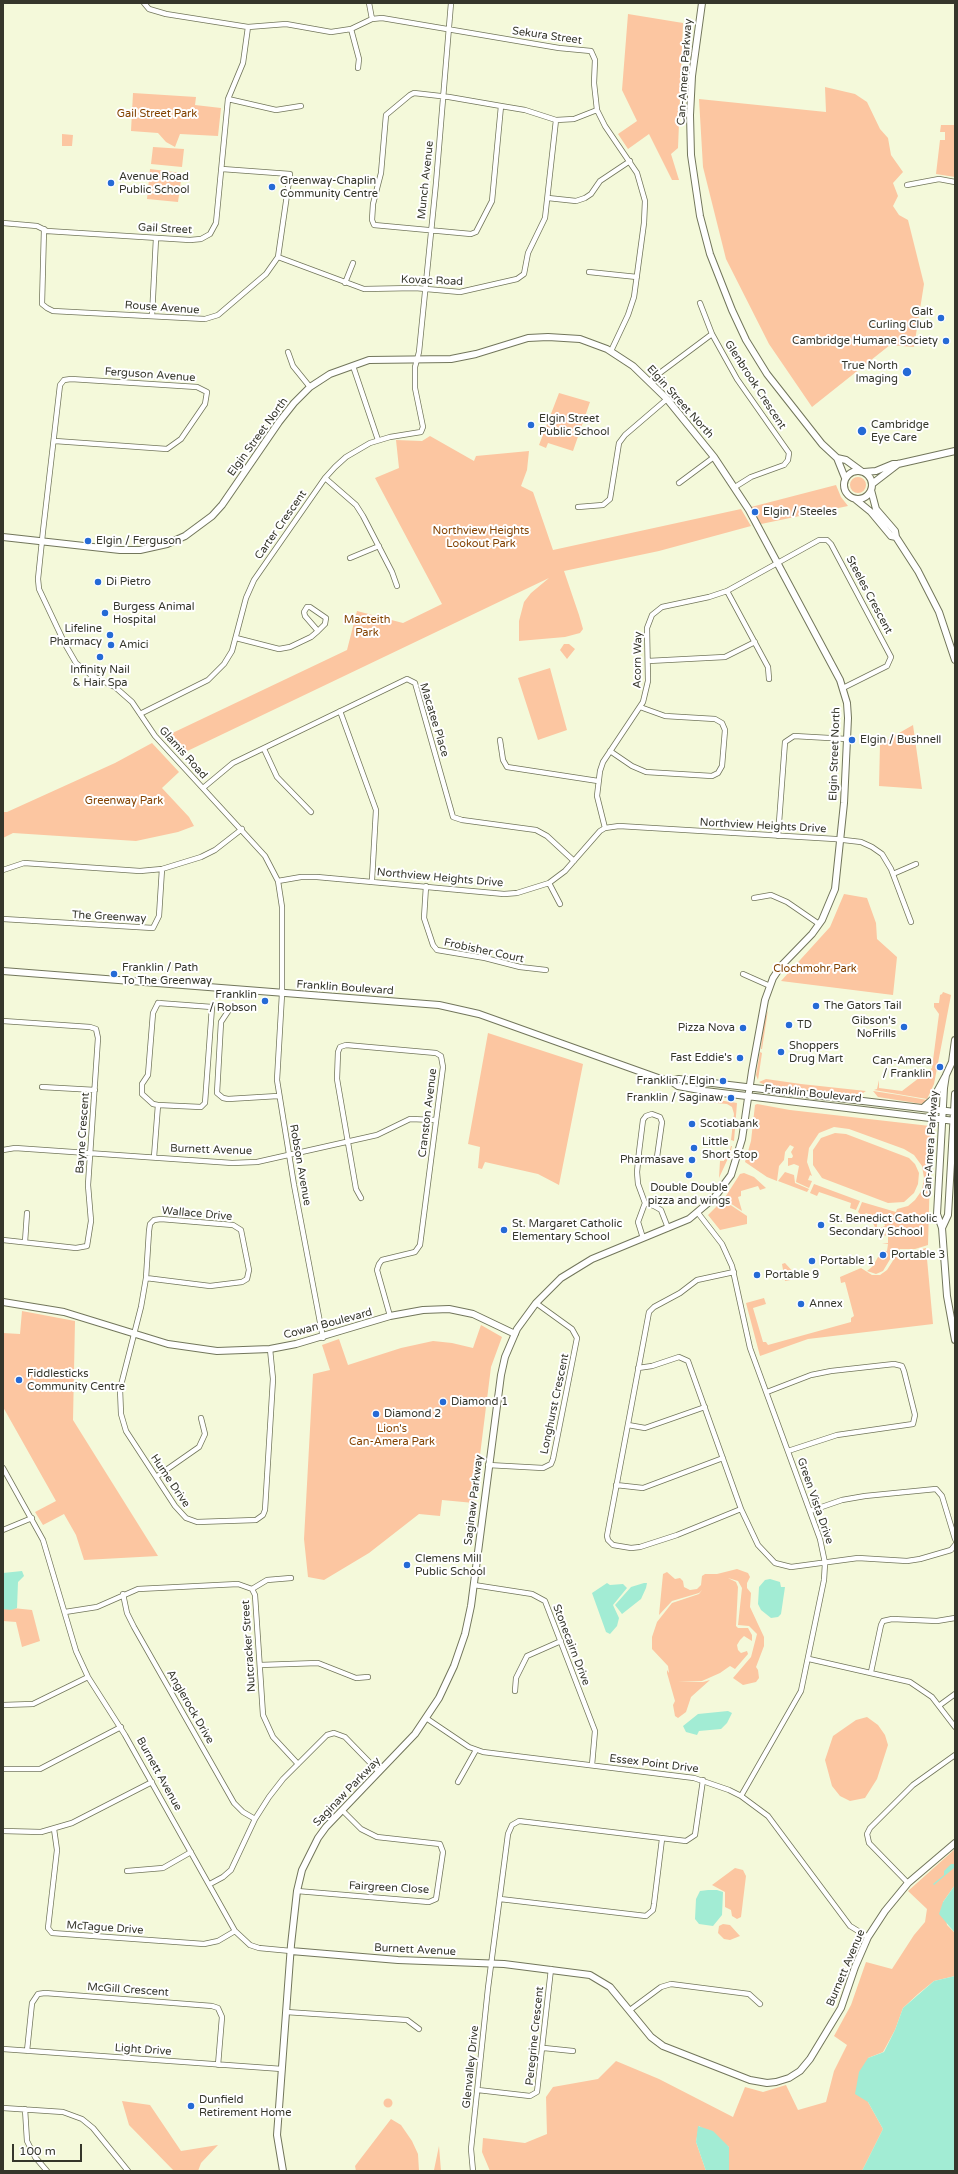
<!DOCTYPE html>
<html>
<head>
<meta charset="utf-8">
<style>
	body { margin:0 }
	#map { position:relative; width:958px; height:2174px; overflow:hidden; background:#f4f9da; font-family:"Varela Round",sans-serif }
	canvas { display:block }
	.frame { position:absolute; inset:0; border:4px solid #35362b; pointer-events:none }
	.scale { position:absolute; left:12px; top:2144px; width:70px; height:18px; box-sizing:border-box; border:2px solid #35362b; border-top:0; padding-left:5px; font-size:12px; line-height:14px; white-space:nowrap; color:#35362b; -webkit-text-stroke:3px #fff; paint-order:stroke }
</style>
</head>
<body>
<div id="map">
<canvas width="958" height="2174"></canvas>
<div class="frame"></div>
<div class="scale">100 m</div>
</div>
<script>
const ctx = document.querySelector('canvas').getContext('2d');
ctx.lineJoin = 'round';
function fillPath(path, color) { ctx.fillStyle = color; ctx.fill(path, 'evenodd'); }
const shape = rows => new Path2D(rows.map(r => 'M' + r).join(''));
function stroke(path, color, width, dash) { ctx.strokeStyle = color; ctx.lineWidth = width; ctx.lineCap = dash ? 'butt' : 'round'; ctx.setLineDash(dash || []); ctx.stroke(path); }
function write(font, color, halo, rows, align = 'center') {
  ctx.font = font + ' "Varela Round",sans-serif'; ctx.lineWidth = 4; ctx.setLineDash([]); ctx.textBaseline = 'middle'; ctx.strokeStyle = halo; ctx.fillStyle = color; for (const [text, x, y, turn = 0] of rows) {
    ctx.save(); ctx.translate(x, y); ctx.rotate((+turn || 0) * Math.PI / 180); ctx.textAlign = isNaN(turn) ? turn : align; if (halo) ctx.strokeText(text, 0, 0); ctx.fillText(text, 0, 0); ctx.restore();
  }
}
fillPath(shape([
	[628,14,683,23,678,148,671,154,679,180,672,180,649,134,628,149,618,134,637,121,622,90],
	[825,87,855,94,867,102,880,129,888,138,891,155,903,172,893,183,898,196,893,206,899,215,908,220,924,284,914,347,890,345,812,407,769,344,726,259,703,167,699,99,826,112],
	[133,93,196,97,195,105,221,108,218,136,180,134,175,147,166,142,158,133,131,131],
	[941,125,955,125,955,177,936,174,940,140,945,140,945,132,940,132],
	[62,134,73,135,72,146,62,146],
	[153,147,184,149,182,167,151,164],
	[150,169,182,173,178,202,147,199],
	[559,393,590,402,573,451,548,443,546,448,539,445],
	[430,436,474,461,476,456,529,451,527,470,521,486,533,492,553,550,741,509,751,526,659,551,564,571,579,615,583,629,580,633,565,637,519,641,519,621,524,602,531,593,549,578,179,755,164,737,347,650,357,611,403,623,442,604,375,478,399,468,396,440,422,441],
	'850 485a8 8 0 1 1 16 0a8 8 0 1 1-16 0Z',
	[836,485,841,497,848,506,761,524,751,507],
	[564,644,569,644,575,649,567,659,560,650],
	[550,668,567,730,538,740,518,678],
	[913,725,922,789,879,786,880,744],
	[152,743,179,772,162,788,189,817,194,826,178,832,136,841,13,833,3,838,3,812,7,812,115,763],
	[844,894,867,898,876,923,877,939,897,957,893,995,781,981,830,927],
	[943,992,951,995,934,1084,928,1097,927,1099,874,1090,877,1089,879,1080,879,1088,902,1091,932,1068,939,1014,934,1007,934,1003,939,1003,940,995,942,994],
	[768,1010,762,1049,761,1049,763,1025],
	[488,1033,583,1064,559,1185,538,1174,485,1162,482,1169,478,1168,480,1147,468,1144],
	[760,1052,762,1053,758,1080,756,1075],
	[766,1079,801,1084,866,1091,860,1095,844,1095,765,1085,759,1082],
	[873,1091,899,1095,927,1100,927,1103,922,1104,878,1097],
	[693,1096,737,1103,734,1141,731,1140,734,1114,732,1107,727,1104,696,1101,694,1104],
	[757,1104,790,1110,930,1126,931,1135,928,1245,915,1249,900,1249,892,1256,883,1271,876,1274,867,1271,873,1266,878,1257,885,1259,886,1253,881,1251,887,1251,888,1244,882,1244,888,1243,888,1236,882,1235,887,1233,886,1227,880,1228,885,1226,883,1220,877,1222,877,1231,868,1214,866,1213,863,1216,858,1212,862,1202,896,1212,897,1209,908,1206,915,1200,922,1190,924,1178,922,1166,914,1155,904,1149,849,1129,834,1127,819,1133,809,1148,807,1162,812,1176,810,1175,808,1180,812,1181,809,1188,796,1182,799,1166,794,1164,788,1166,788,1158,792,1158,793,1156,791,1152,794,1147,790,1145,785,1152,784,1160,779,1166,777,1181,767,1177,745,1162,751,1141,755,1105],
	[835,1133,846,1134,909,1158,915,1164,919,1173,918,1184,914,1193,904,1202,888,1203,822,1178,813,1165,813,1150,821,1138],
	[731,1146,732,1146,730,1154,719,1178,720,1161,724,1161,725,1153,729,1153],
	[785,1172,794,1175,795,1183,809,1189,807,1192,778,1181],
	[744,1173,754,1177,766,1188,760,1190,758,1186,741,1191,741,1196,738,1197,742,1211,724,1199,740,1174],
	[814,1184,860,1201,856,1210,850,1208,851,1203,819,1192,817,1196,810,1193],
	[723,1200,747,1216,747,1224,720,1230,708,1215],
	[926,1248,933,1324,808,1339,760,1356,746,1303,764,1298,766,1304,753,1308,763,1342,766,1342,768,1345,851,1322,851,1318,854,1316,845,1282,841,1283,840,1277,861,1268,872,1275,880,1275,887,1270,899,1251,914,1251],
	[785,1263,796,1275,796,1279,785,1281,782,1264],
	[22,1311,75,1321,73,1420,158,1556,84,1560,76,1535,64,1514,43,1525,35,1512,56,1501,3,1407,3,1333,20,1334],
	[481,1325,502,1337,491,1367,474,1503,442,1500,440,1516,419,1514,369,1553,324,1580,308,1577,304,1539,313,1374,330,1370,322,1345,339,1339,348,1365,401,1348,433,1341,452,1343,473,1348],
	[737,1569,748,1573,750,1577,747,1583,747,1588,751,1593,750,1607,764,1637,764,1646,756,1667,758,1670,759,1678,756,1682,743,1685,733,1678,751,1657,757,1634,749,1626,738,1625,742,1588,738,1581,728,1578,736,1582,738,1587,736,1626,738,1628,748,1628,752,1635,752,1641,744,1636,740,1640,737,1645,738,1650,741,1653,747,1651,748,1654,735,1669,730,1666,720,1673,702,1681,678,1682,703,1682,710,1680,691,1697,686,1712,678,1718,675,1716,673,1705,675,1701,667,1673,667,1670,669,1673,668,1666,652,1649,652,1637,657,1622,672,1603,699,1594,702,1590,699,1593,672,1601,659,1615,663,1574,667,1572,675,1579,680,1578,683,1581,684,1587,690,1590,697,1589,701,1585,702,1576,705,1574,717,1574],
	[3,1607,32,1610,40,1641,22,1647,16,1622,3,1621],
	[867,1717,878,1725,885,1735,888,1745,877,1779,865,1798,850,1801,840,1796,832,1786,825,1760,833,1736,856,1720],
	[955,1849,955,1885,943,1902,947,1925,955,1933,955,1976,934,1981,918,1994,903,2008,895,2030,883,2052,868,2058,868,2102,883,2129,862,2171,729,2171,729,2147,699,2126,696,2142,706,2171,490,2171,482,2152,483,2138,525,2143,547,2134,546,2097,553,2087,598,2079,616,2061,659,2079,733,2117,745,2087,763,2092,786,2085,798,2110,826,2102,834,2071,847,2045,834,2036,851,2005,866,1962,892,1969,914,1935,925,1922,927,1909,908,1891],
	[735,1868,743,1870,746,1876,741,1917,737,1919,732,1916,731,1910,725,1907,725,1892,712,1885],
	[723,1924,730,1925,740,1936,730,1940,724,1939,718,1933,719,1926],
	'383.5 2103a4.5 4.5 0 1 1 9 0a4.5 4.5 0 1 1-9 0Z',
	[122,2101,150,2105,181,2151,218,2145,201,2163,198,2171,174,2171,129,2125],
	[391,2119,401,2125,412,2141,418,2154,419,2171,356,2171,355,2166],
	[439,2146,441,2171,434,2171,434,2170]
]), '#fcc6a1');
fillPath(shape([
	[22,1571,24,1576,18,1582,17,1608,11,1610,3,1609,3,1573],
	[770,1579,780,1582,781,1587,785,1587,781,1614,778,1617,771,1618,761,1610,758,1604,759,1587,765,1580],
	[607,1583,610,1585,623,1584,627,1588,613,1605,619,1618,617,1626,610,1634,606,1632,592,1593],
	[644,1583,647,1583,646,1588,641,1599,622,1614,615,1605,631,1587],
	[728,1711,732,1713,727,1723,721,1729,699,1731,697,1735,686,1732,683,1726,698,1714],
	[951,1864,954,1864,955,1867,934,1885,933,1884,944,1875,944,1871],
	[955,1885,955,1933,939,1914,943,1902],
	[708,1890,717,1890,723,1892,722,1915,713,1926,699,1924,695,1919,696,1899,700,1891],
	[955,1976,955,2171,862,2171,883,2129,868,2102,855,2094,859,2072,868,2058,884,2052,895,2030,903,2008,934,1981],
	[698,2126,713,2131,729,2147,729,2171,706,2171,696,2142]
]), '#a2ecd4');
const street = shape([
	[144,3,149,9,166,14,248,27,286,24,331,32,351,29,372,19,382,18,559,48,591,51,595,60,594,83,597,110,605,126,637,173,645,201,644,223,634,297,628,315,611,351],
	[369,3,372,19],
	[351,29,359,59,358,68],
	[228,99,276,110,301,106],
	[501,106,492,201,476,232,471,234,374,225,372,220,373,204,381,173,386,115,410,95,414,93,449,97,501,106,525,110,556,120,574,119,597,110],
	[907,185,939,179,955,182],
	[548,198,576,201,585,198,591,194,600,181,630,161],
	[3,223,37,226,47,231,190,240,201,239,210,234,216,223,228,99,243,63,248,27],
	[44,229,42,304,47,308,53,311,205,319,218,315,266,274,278,257,290,174,222,169],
	[278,257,364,289,415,288,460,292,517,279,524,274,528,253,545,218,556,120],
	[589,272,637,277],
	[345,283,353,263],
	[700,303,712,334,737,379,789,453,788,460,784,465,751,477,735,487],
	[152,316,156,238],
	[288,352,293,366,310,387],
	[353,366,378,440],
	[649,381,712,334],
	[55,441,167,449,181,439,205,404,207,392,197,387,71,379,64,380,60,385,43,531,38,579,39,589,65,644,76,663,91,675,115,687,132,702,155,736,265,856,278,881,282,907,282,994,277,1080,294,1185,323,1338],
	[325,478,356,505,363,516,392,572,397,586],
	[679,483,714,457],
	[578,507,603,505,610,499,619,443,625,435,667,399],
	[350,558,379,546],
	[727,591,768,667,769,679],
	[236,638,279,649,290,647,311,637,318,631,325,624,326,618,310,607,307,607,304,612,305,616,318,631],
	[648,661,725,657,755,642],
	[340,711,376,810,372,880],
	[140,714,208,680,224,664,232,651,246,598,254,580,325,478,335,467,346,457,370,443,390,437,421,432,423,427,415,388,415,367,419,352,436,183,451,3],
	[500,740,503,760,507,767,598,781],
	[264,749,277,777,311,812],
	[610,751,632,766,646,772,712,776,718,773,722,766,725,730,722,723,715,719,665,716,640,707],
	[203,788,233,763,407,679,415,683,453,817,462,820,536,830,547,836,574,861],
	[605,828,597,796,600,771,603,762,643,702,648,681,647,628,652,615,662,607,709,597,727,591,819,540,827,540,831,544,891,657,887,666,843,688],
	[778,836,785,742,794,736,847,739],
	[3,870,24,863,140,871,162,869,201,857,215,850,242,829],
	[893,874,916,864],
	[278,881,301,877,317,877,504,894,517,893,549,883,565,871,600,831,605,828,619,826,835,839,861,842,872,847,882,854,891,869,911,922],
	[549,883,560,904],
	[426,886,424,918,433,945,437,950,485,958,520,967,546,970],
	[754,898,771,895,787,902,819,924],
	[3,919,153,928,159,916,162,869],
	[743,974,770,986],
	[158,1003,212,1007,205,1103,201,1107,158,1105,153,1104,142,1094,142,1084,148,1075,153,1013,158,1003],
	[229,1010,221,1022,217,1093,223,1098,228,1099,278,1096],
	[3,1021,90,1027,96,1029,98,1038,88,1185,91,1221,87,1246,76,1248,3,1240],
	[42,1087,95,1090],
	[3,1150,15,1148,232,1163,257,1162,377,1135,410,1119,436,1120],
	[154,1157,158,1105],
	[639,1159,651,1161,657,1157,662,1122,660,1117,652,1114,646,1116,643,1120,639,1152,637,1172,638,1184,645,1203,638,1222,643,1238],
	[361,1198,356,1189,337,1079,338,1052,340,1047,346,1045,436,1053,441,1056,443,1067,420,1245,415,1252,382,1260,379,1264,377,1270,390,1316],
	[645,1203,654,1206,661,1210,668,1228],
	[698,1213,722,1244,732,1266,750,1348,820,1539,825,1563,824,1580,801,1691,741,1796],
	[25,1242,27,1213],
	[734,1272,697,1280,680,1293,654,1307,649,1312,607,1536,608,1540,613,1545,631,1548,640,1547,677,1535,741,1509],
	[146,1278,210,1286,242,1282,247,1279,249,1270,241,1230,233,1225,161,1219,154,1220,150,1224,149,1231,146,1278,141,1307,120,1389,121,1414,126,1431,175,1506,186,1518,197,1522,256,1520,263,1515,265,1510,273,1379,270,1349],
	[638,1368,652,1366,679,1357,688,1361,741,1509,758,1545,775,1563,791,1567,858,1558,907,1561,920,1559,951,1550,955,1545],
	[767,1392,811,1375,831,1371,894,1364,902,1366,904,1371,915,1415,913,1424,837,1435,788,1451],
	[628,1425,645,1428,705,1407],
	[488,1465,543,1468,551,1464,553,1459,577,1338,572,1329,536,1303],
	[3,1468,43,1540,76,1651,88,1677,125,1735,235,1931,250,1945,259,1948,291,1951],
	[156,1477,199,1447,205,1434,201,1418],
	[616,1485,643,1488,723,1458],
	[810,1511,842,1500,865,1496,936,1489,942,1496,955,1539],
	[3,1530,32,1518],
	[474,1585,532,1594,545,1601,595,1731,592,1765],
	[252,1589,267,1580,291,1578],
	[123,1594,127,1613,134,1627,234,1803,243,1812,255,1819],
	[65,1612,97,1607,138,1589,238,1584,252,1589,255,1595,263,1715,273,1737,298,1764],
	[809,1659,910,1682,932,1697,955,1727],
	[260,1665,318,1663,356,1678,368,1677],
	[871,1672,881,1625,883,1621,892,1619,937,1621,955,1618],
	[515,1691,516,1678,527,1656,561,1641],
	[3,1705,33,1704,88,1677],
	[940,1705,955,1694],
	[426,1718,469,1747,483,1752,694,1778,729,1790,741,1796,768,1816,850,1926,868,1937],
	[3,1769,40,1769,121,1727],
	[458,1782,476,1750],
	[54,1829,57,1850,48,1928,52,1933,204,1944,218,1941,235,1931],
	[3,1831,41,1832,72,1823,152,1782],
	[127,1871,163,1868,191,1852],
	[908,1883,869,1843,867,1834,870,1828,913,1785,955,1755],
	[210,1884,223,1877,231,1870,255,1819,269,1797,283,1779,327,1735,334,1733,345,1737,379,1772],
	[297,1891,429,1902,436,1899,443,1852,440,1844,377,1837,361,1829,342,1810],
	[500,1899,646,1916,653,1910,654,1904,662,1839],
	[630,2010,661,1987,671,1984,749,1994,760,2004],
	[286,2012,407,2020,419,2029],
	[544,2048,573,2051],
	[3,2049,282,2069],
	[27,2051,32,2003,38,1994,45,1993,212,2006,218,2008,222,2017,218,2065],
	[478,2090,530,2096,537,2092,551,1969],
	[3,2108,63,2112,82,2119,93,2128,128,2171],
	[25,2109,27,2141,35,2157,47,2171],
	[473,2171,471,2149,488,1988,508,1834,512,1825,519,1821,686,1841,695,1835,703,1780]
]);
const secondary = shape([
	[702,3,692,76,690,115,691,155,700,216,710,254,732,310,746,340,767,374,822,444,837,458,846,460,861,471],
	[837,458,845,478],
	'844 485a14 14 0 1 1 28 0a14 14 0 1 1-28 0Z',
	[864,472,876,471,893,464,898,464,955,451],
	[872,484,898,464],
	[871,490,876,509,895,531,896,537,918,571,939,612,955,660],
	[855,499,871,512,891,536,896,537],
	[3,537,120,550,140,550,167,544,185,536,212,516,222,505,279,422,294,403,310,387,330,374,369,360,451,359,476,354,528,338,548,337,580,339,607,349,633,366,667,399,714,457,749,510,840,680,847,703,848,718,844,803,835,889,822,920,812,934,781,966,773,978,765,1000,752,1071,742,1139,731,1175,714,1198,689,1219,592,1259,561,1278,536,1303,517,1329,505,1357,501,1375,471,1606,465,1634,454,1666,439,1698,415,1734,326,1827,318,1838,302,1870,297,1891,291,1945,277,2135,283,2171],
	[3,971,439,1005,479,1014,661,1079,671,1081,679,1079,955,1112],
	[955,1040,952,1062,946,1075,944,1088,937,1214,942,1228,947,1296,955,1340],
	[671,1081,678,1086,705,1091,955,1121],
	[923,1108,933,1099,945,1077],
	[942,1228,948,1215,955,1094],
	[3,1302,64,1312,168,1344,217,1351,270,1349,296,1344,390,1316,423,1310,449,1309,473,1314,515,1334],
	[291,1951,398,1960,504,1964,590,1975,610,1987,651,2037,663,2046,750,2080,767,2083,776,2082,789,2078,800,2071,810,2059,841,2008,855,1967,868,1937,885,1911,908,1883,955,1843]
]);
stroke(street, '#72765b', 6);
stroke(secondary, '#72765b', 8);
stroke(street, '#fff', 4.5);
stroke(secondary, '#fff', 6);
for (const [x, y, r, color] of [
	[111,183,4,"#256ad6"],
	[272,187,4,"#256ad6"],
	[941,318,4,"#256ad6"],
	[946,341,4,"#256ad6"],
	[907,372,5,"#256ad6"],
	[531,425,4,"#256ad6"],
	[862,431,5,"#256ad6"],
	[755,512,4,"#256ad6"],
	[88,541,4,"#256ad6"],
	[98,582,4,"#256ad6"],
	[105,613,4,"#256ad6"],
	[110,635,4,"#256ad6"],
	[111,645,4,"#256ad6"],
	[100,657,4,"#256ad6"],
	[852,740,4,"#256ad6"],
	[114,974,4,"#256ad6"],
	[265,1001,4,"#256ad6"],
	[816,1006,4,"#256ad6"],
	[789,1025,4,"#256ad6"],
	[904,1027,4,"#256ad6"],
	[743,1028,4,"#256ad6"],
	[781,1052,4,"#256ad6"],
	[740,1058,4,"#256ad6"],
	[940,1067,4,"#256ad6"],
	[723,1081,4,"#256ad6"],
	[731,1098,4,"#256ad6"],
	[692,1124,4,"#256ad6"],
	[694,1148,4,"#256ad6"],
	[692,1160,4,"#256ad6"],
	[689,1175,4,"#256ad6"],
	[821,1225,4,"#256ad6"],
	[504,1230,4,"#256ad6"],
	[883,1255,4,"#256ad6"],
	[812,1261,4,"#256ad6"],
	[757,1275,4,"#256ad6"],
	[801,1304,4,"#256ad6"],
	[19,1380,4,"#256ad6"],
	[443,1402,4,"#256ad6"],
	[376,1414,4,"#256ad6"],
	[407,1565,4,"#256ad6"],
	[191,2106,4,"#256ad6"]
]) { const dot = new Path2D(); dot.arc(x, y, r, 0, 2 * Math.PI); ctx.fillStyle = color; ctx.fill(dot); stroke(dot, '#fff', 1.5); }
write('11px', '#35362b', '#fff', [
	["Sekura Street",547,36,8],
	["Can-Amera Parkway",685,72,-86],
	["Munch Avenue",426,180,-84],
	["Gail Street",165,229,3],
	["Kovac Road",432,281,2],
	["Rouse Avenue",162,308,4],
	["Ferguson Avenue",150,375,4],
	["Glenbrook Crescent",755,385,57],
	["Elgin Street North",680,402,48],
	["Elgin Street North",258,437,-54],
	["Carter Crescent",281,525,-55],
	["Steeles Crescent",869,595,62],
	["Acorn Way",638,660,-89],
	["Macatee Place",434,720,73],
	["Glamis Road",183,753,48],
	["Elgin Street North",835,754,-88],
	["Northview Heights Drive",763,826,3],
	["Northview Heights Drive",440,878,5],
	["The Greenway",109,917,3],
	["Frobisher Court",484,951,12],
	["Franklin Boulevard",345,988,4],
	["Franklin Boulevard",813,1094,6],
	["Cranston Avenue",428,1113,-83],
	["Bayne Crescent",83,1133,-86],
	["Can-Amera Parkway",931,1144,-86],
	["Burnett Avenue",211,1150,2],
	["Robson Avenue",300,1165,80],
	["Wallace Drive",197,1214,5],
	["Cowan Boulevard",328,1324,-15],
	["Longhurst Crescent",555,1404,-78],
	["Hume Drive",170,1481,56],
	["Saginaw Parkway",474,1500,-83],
	["Green Vista Drive",815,1501,71],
	["Stonecairn Drive",571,1645,69],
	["Nutcracker Street",249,1646,-94],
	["Anglerock Drive",190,1707,60],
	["Essex Point Drive",654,1764,7],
	["Burnett Avenue",159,1774,61],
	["Saginaw Parkway",347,1792,-46],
	["Fairgreen Close",389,1888,3],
	["McTague Drive",105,1928,4],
	["Burnett Avenue",415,1950,3],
	["Burnett Avenue",846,1968,-67],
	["McGill Crescent",128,1990,4],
	["Peregrine Crescent",535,2036,-84],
	["Light Drive",143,2050,4],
	["Glenvalley Drive",471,2067,-84]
]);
write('11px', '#834200', '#fff', [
	["Gail Street Park",157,114],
	["Northview Heights",481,531],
	["Lookout Park",481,544],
	["Macteith",367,620],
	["Park",367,633],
	["Greenway Park",124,801],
	["Clochmohr Park",815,969],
	["Lion's",392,1429],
	["Can-Amera Park",392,1442]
]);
write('11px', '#35362b', '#fff', [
	["Avenue Road",119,177],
	["Public School",119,190],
	["Greenway-Chaplin",280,181],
	["Community Centre",280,194],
	["Galt",933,312,"right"],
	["Curling Club",933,325,"right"],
	["Cambridge Humane Society",938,341,"right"],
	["True North",898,366,"right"],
	["Imaging",898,379,"right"],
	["Elgin Street",539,419],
	["Public School",539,432],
	["Cambridge",871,425],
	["Eye Care",871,438],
	["Elgin / Steeles",763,512],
	["Elgin / Ferguson",96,541],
	["Di Pietro",106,582],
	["Burgess Animal",113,607],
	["Hospital",113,620],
	["Lifeline",102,629,"right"],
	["Pharmacy",102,642,"right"],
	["Amici",119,645],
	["Infinity Nail",100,670,"center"],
	["& Hair Spa",100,683,"center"],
	["Elgin / Bushnell",860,740],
	["Franklin / Path",122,968],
	["To The Greenway",122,981],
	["Franklin",257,995,"right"],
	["/ Robson",257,1008,"right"],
	["The Gators Tail",824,1006],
	["Gibson's",896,1021,"right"],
	["NoFrills",896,1034,"right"],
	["TD",797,1025],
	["Pizza Nova",735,1028,"right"],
	["Shoppers",789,1046],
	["Drug Mart",789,1059],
	["Fast Eddie's",732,1058,"right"],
	["Can-Amera",932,1061,"right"],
	["/ Franklin",932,1074,"right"],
	["Franklin / Elgin",715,1081,"right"],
	["Franklin / Saginaw",723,1098,"right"],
	["Scotiabank",700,1124],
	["Little",702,1142],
	["Short Stop",702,1155],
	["Pharmasave",684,1160,"right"],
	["Double Double",689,1188,"center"],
	["pizza and wings",689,1201,"center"],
	["St. Benedict Catholic",829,1219],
	["Secondary School",829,1232],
	["St. Margaret Catholic",512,1224],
	["Elementary School",512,1237],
	["Portable 3",891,1255],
	["Portable 1",820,1261],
	["Portable 9",765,1275],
	["Annex",809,1304],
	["Fiddlesticks",27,1374],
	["Community Centre",27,1387],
	["Diamond 1",451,1402],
	["Diamond 2",384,1414],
	["Clemens Mill",415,1559],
	["Public School",415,1572],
	["Dunfield",199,2100],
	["Retirement Home",199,2113]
], 'left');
</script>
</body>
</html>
